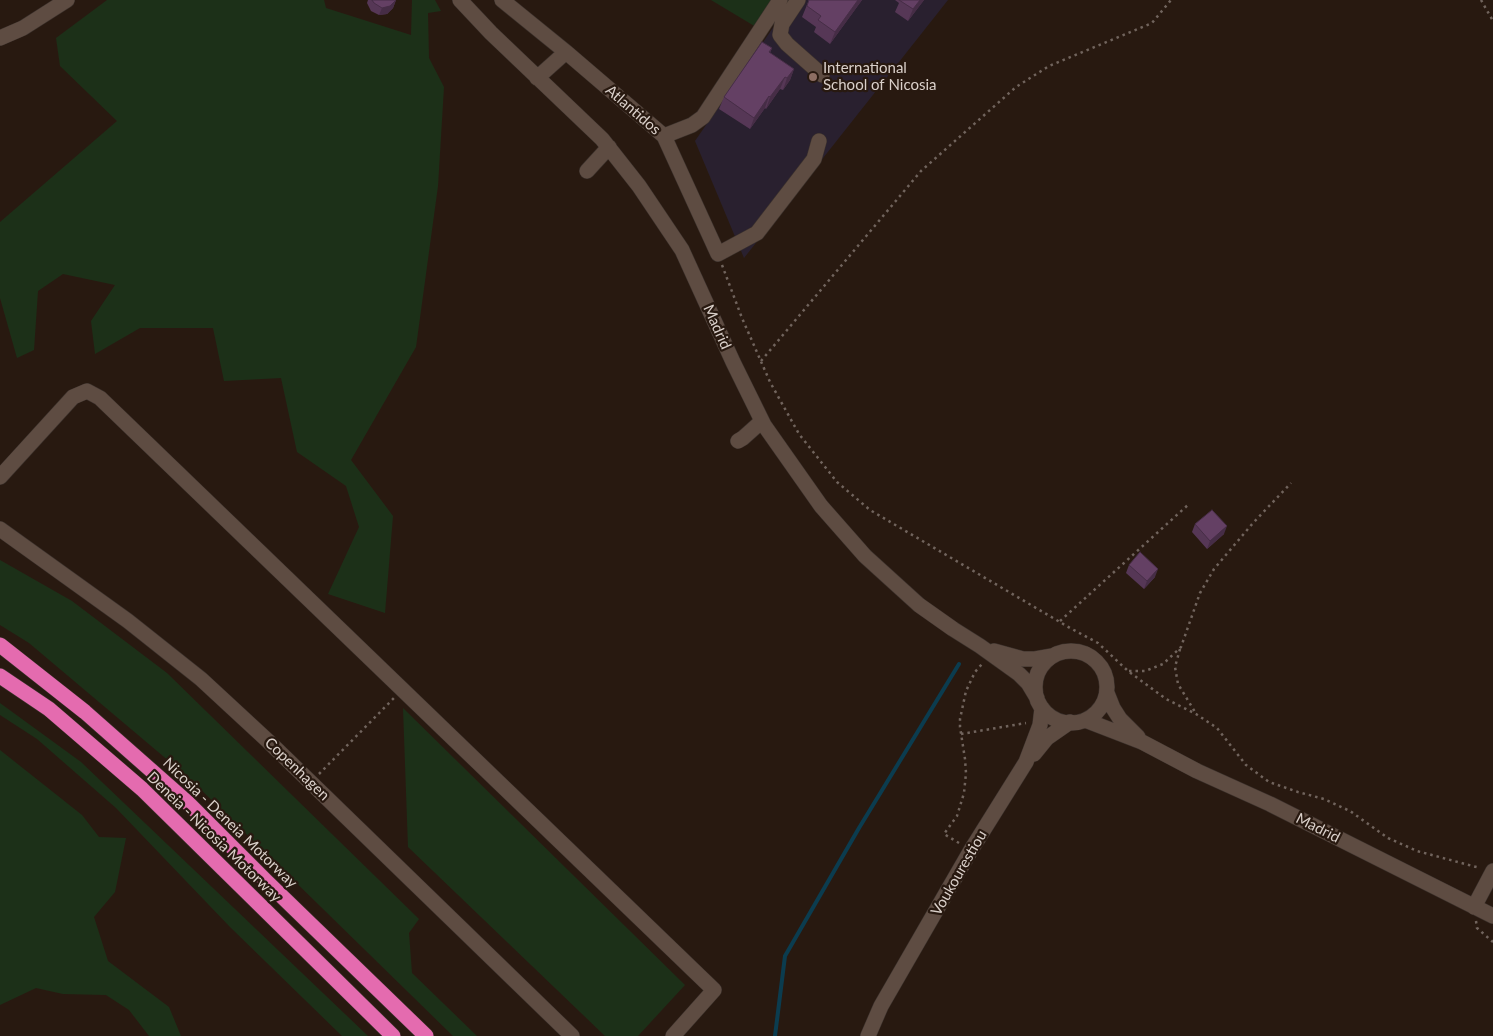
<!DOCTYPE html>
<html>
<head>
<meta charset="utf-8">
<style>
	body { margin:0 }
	canvas { display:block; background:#281910 }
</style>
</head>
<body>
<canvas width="1493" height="1036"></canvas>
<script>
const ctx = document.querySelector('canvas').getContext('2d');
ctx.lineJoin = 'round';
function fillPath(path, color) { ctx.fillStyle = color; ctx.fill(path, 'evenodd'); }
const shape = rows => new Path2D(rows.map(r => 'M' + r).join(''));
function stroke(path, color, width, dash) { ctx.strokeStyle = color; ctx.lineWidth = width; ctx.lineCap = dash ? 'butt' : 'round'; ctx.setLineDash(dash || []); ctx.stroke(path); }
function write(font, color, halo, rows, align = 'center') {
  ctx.font = font + ' Lato,sans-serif'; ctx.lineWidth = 4.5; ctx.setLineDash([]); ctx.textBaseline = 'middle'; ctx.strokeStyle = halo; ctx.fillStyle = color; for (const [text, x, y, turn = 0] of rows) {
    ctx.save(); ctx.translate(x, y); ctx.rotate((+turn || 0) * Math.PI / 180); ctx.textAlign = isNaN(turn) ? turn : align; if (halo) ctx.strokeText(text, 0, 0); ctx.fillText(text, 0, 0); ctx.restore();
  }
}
fillPath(shape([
	[792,0,948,0,744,258,695,141]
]), '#29202f');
fillPath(shape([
	[107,0,324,0,326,8,411,35,412,0,435,0,441,11,428,13,429,58,444,87,438,186,416,347,351,460,393,516,385,613,328,594,359,527,346,486,297,452,281,378,224,381,213,328,140,328,95,354,91,321,115,285,63,274,38,291,34,350,17,358,0,298,0,222,117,121,60,66,56,38],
	[711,0,773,0,756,27],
	[0,560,72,601,167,673,419,919,409,933,412,973,477,1036,453,1036,189,778,29,643,0,625],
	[0,703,81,762,368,1036,342,1036,230,927,116,808,37,739,0,715],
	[403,708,685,985,638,1036,605,1036,408,847],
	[0,750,82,815,99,837,126,838,115,892,94,917,108,961,169,1007,181,1036,149,1036,129,1010,106,995,63,994,36,988,0,1005]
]), '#1c3018');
stroke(shape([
	[775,1036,785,956,859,828,959,664]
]), '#0b3c4f', 4);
const minor = shape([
	[460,0,491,33,602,139,639,186,682,250,733,362,764,425,821,506,865,556,919,605,953,629,980,646,1019,674,1028,683,1037,698],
	[502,0,566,52,664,136,718,254,757,233,814,159,819,141],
	[798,0,782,24,780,35,787,44,822,75],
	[0,38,23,28,67,0],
	[537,78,566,52],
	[664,136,692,125,703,117,780,0],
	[587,171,609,147],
	[738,441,743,438,762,421],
	[0,477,73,397,87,391,100,398,714,990,673,1036],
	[0,529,128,621,201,679,268,741,572,1036],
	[994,651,1023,659,1035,659,1052,656],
	'1035 687a36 36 0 1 1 72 0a36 36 0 1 1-72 0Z',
	[1107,693,1113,708,1120,719,1138,737],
	[1085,720,1142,742,1197,771,1270,804,1493,916],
	[1034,754,1047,738,1070,722],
	[1474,907,1493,871],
	[868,1036,881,1006,971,850,1026,762,1040,725,1042,708]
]);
const highway = shape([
	[0,645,85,712,187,802,266,881,426,1036],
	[0,676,49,709,142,789,393,1036]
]);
stroke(minor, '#3c322d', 16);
stroke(highway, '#3c322d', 16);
stroke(shape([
	[1481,0,1493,21],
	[722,265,742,318,770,382,799,434,837,482,870,510,1070,628,1098,643,1128,671,1166,699,1196,714,1217,728,1246,765,1269,782,1298,792,1324,799,1350,811,1388,838,1417,851,1480,868],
	[761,361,921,171,1016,87,1049,66,1152,23,1171,0],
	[1060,621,1189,504],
	[1180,649,1175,667,1178,684,1195,712],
	[1129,671,1145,671,1163,664,1181,647,1200,593,1214,569,1253,523,1291,483],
	[961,734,1026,723],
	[319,774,394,698],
	[959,843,944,834,957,816,964,793,966,773,965,759,960,727,960,719,966,691,975,672,982,664],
	[1476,921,1477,928,1493,942]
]), '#71645d', 2.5, [2.5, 4]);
stroke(minor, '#5e4c42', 15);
stroke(highway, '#e46baf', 15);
fillPath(shape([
	[368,0,396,0,393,8,387,14,379,15,371,11,367,3],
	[809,0,862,0,830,44,814,32,816,27,802,17],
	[895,0,924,0,908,21,895,12,899,3],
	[772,48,770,53,794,69,790,80,783,90,780,89,766,109,765,108,750,129,719,109,724,97],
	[1195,524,1224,534,1207,549,1192,532],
	[1129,565,1155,577,1144,589,1126,573]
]), '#563756');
fillPath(shape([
	[396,0,393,8,387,14,379,15,382,8],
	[858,0,862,0,830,44,835,32],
	[920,0,924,0,908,21,913,9],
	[794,69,790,80,783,90,787,78],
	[785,77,780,89,766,109,770,97],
	[769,96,765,108,750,129,754,118],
	[1227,526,1224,534,1207,549,1210,541],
	[1158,569,1155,577,1144,589,1147,581]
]), '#462d46');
const building = shape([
	[372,0,396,0,390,6,382,8,374,3,372,0],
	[809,0,858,0,835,32,818,20,821,16,807,6,809,0],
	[899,0,920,0,913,9,899,0],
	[762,42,772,48,769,52,794,69,787,78,785,77,770,97,769,96,754,118,724,97,762,42],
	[1212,510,1227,526,1210,541,1195,524,1212,510],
	[1140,552,1158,569,1147,581,1129,565,1140,552]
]);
fillPath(building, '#644064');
stroke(building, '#462d46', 1);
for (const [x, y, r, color] of [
	[813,77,5,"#8d6e63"]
]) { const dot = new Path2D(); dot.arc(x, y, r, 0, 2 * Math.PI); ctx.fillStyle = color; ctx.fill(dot); stroke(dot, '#281910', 2); }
write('15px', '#dad0ca', '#281910', [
	["International",823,68],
	["School of Nicosia",823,85]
], 'left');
write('15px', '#dad0ca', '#281910', [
	["Atlantidos",633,110,41],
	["Madrid",717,327,66],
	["Copenhagen",297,769,44],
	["Nicosia - Deneia Motorway",230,823,44],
	["Madrid",1318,828,27],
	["Deneia - Nicosia Motorway",214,837,44],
	["Voukourestiou",959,873,-60]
]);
</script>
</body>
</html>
